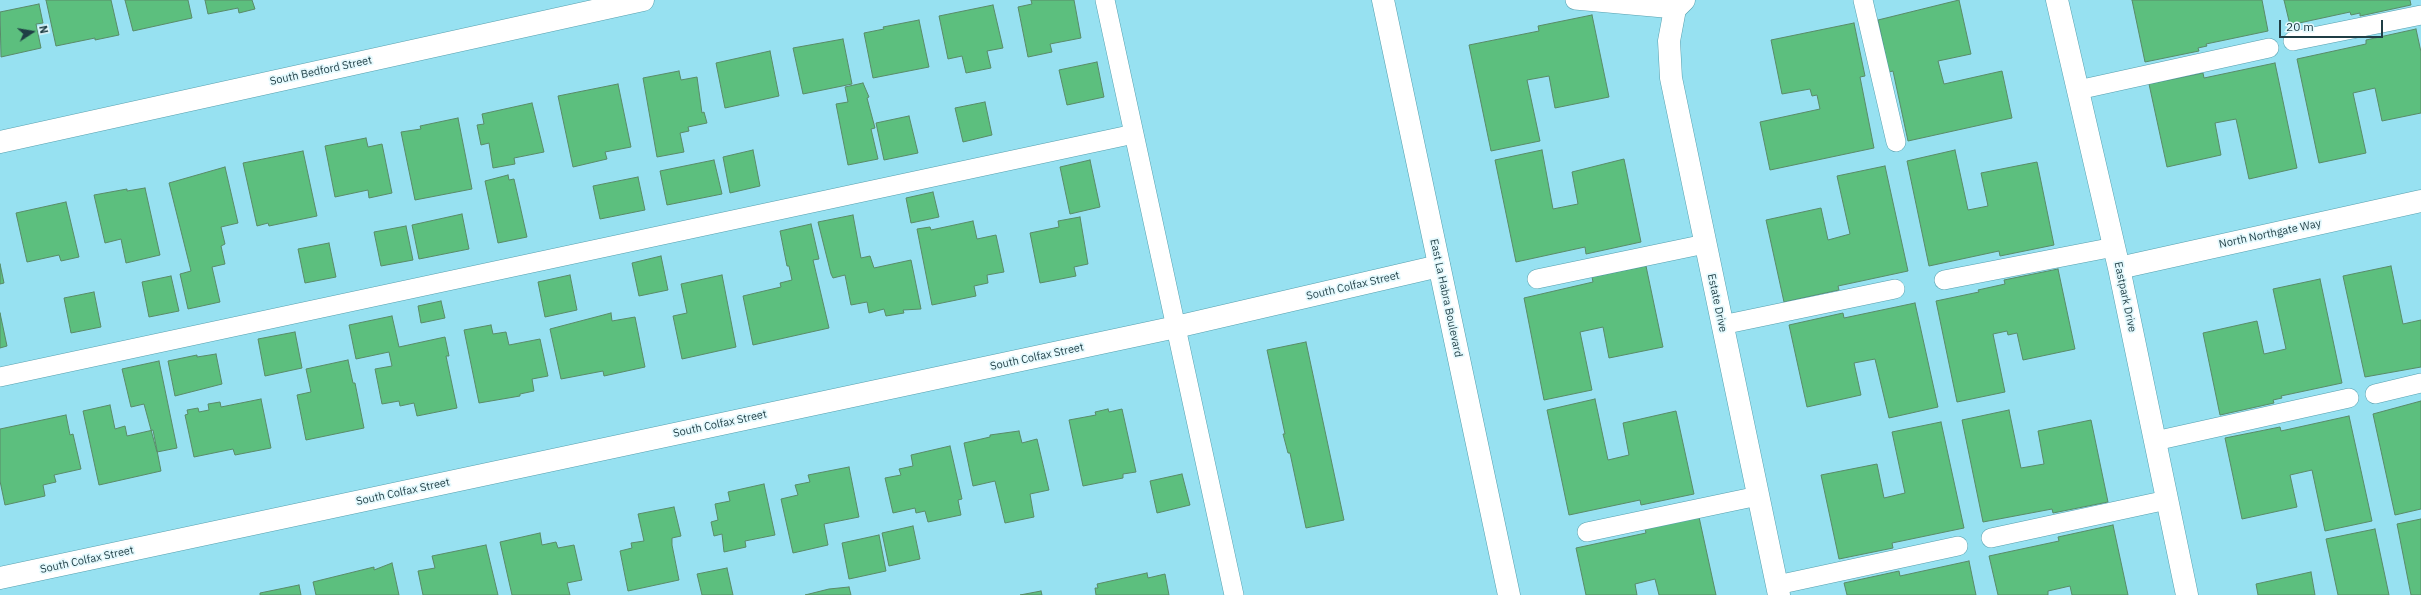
<!DOCTYPE html>
<html>
<head>
<meta charset="utf-8">
<style>
	body { margin:0 }
	#map { position:relative; width:2421px; height:595px; overflow:hidden; background:#97e1f1; font-family:"IBM Plex Sans",sans-serif }
	canvas { display:block }
	.north { position:absolute; left:12px; top:12px; width:40px; height:40px; -webkit-text-stroke:3px #e4f9fd; paint-order:stroke; rotate:78deg; font-size:11px; font-weight:700; line-height:16px; text-align:center; color:#1f3e45 }
	.north::after { content:''; display:block; margin:auto; width:14px; height:18px; background:#1f3e45; clip-path:polygon(50% 0,100% 100%,50% 72%,0 100%) }
	.scale { position:absolute; left:2279px; top:20px; width:104px; height:18px; box-sizing:border-box; border:2px solid #1f3e45; border-top:0; padding-left:5px; font-size:12px; line-height:14px; white-space:nowrap; color:#1f3e45; -webkit-text-stroke:3px #e4f9fd; paint-order:stroke }
</style>
</head>
<body>
<div id="map">
<canvas width="2421" height="595"></canvas>
<div class="north">N</div>
<div class="scale">20 m</div>
</div>
<script>
const ctx = document.querySelector('canvas').getContext('2d');
ctx.lineJoin = 'round';
function fillPath(path, color) { ctx.fillStyle = color; ctx.fill(path, 'evenodd'); }
const shape = rows => new Path2D(rows.map(r => 'M' + r).join(''));
function stroke(path, color, width, dash) { ctx.strokeStyle = color; ctx.lineWidth = width; ctx.lineCap = dash ? 'butt' : 'round'; ctx.setLineDash(dash || []); ctx.stroke(path); }
function write(font, color, halo, rows, align = 'center') {
  ctx.font = font + ' "IBM Plex Sans",sans-serif'; ctx.lineWidth = 3.5; ctx.setLineDash([]); ctx.textBaseline = 'middle'; ctx.strokeStyle = halo; ctx.fillStyle = color; for (const [text, x, y, turn = 0] of rows) {
    ctx.save(); ctx.translate(x, y); ctx.rotate((+turn || 0) * Math.PI / 180); ctx.textAlign = isNaN(turn) ? turn : align; if (halo) ctx.strokeText(text, 0, 0); ctx.fillText(text, 0, 0); ctx.restore();
  }
}
const building = shape([
	[46,0,111,0,119,35,95,40,95,38,56,46,46,0],
	[125,0,188,0,192,18,133,31,125,0],
	[205,0,252,0,255,9,239,13,238,8,208,14,205,0],
	[1031,0,1074,0,1081,38,1050,44,1052,52,1028,57,1018,7,1032,4,1031,0],
	[1959,0,1971,54,1938,61,1944,84,2002,71,2012,118,1908,141,1893,71,1889,72,1878,20,1959,0],
	[2132,0,2262,0,2268,31,2206,44,2207,46,2198,48,2199,51,2145,62,2132,0],
	[2284,0,2410,0,2411,5,2360,16,2360,13,2351,15,2350,12,2290,25,2284,0],
	[39,4,43,23,36,24,41,48,1,57,0,12,39,4],
	[993,5,1003,48,987,51,991,68,966,73,962,56,948,59,939,16,993,5],
	[1592,15,1609,97,1555,108,1549,76,1527,80,1540,141,1491,151,1469,45,1539,31,1538,26,1592,15],
	[919,20,929,67,873,78,864,33,884,29,883,27,919,20],
	[1854,23,1865,76,1860,77,1874,148,1770,170,1760,122,1820,109,1817,95,1812,96,1810,89,1782,94,1771,40,1854,23],
	[2416,29,2421,52,2421,113,2382,121,2375,88,2353,93,2366,153,2319,163,2297,59,2366,44,2366,40,2416,29],
	[843,39,852,84,803,94,793,48,843,39],
	[770,51,779,96,725,108,716,63,770,51],
	[1097,62,1104,97,1067,105,1059,70,1097,62],
	[2275,63,2297,168,2249,179,2236,119,2215,123,2221,155,2167,167,2149,84,2203,73,2204,78,2275,63],
	[679,71,681,80,697,77,702,113,704,112,707,123,688,127,689,131,680,133,684,152,657,157,643,78,679,71],
	[863,83,869,97,867,98,875,128,871,129,878,159,848,165,836,104,848,102,845,87,863,83],
	[618,84,631,147,605,152,607,159,573,167,558,96,618,84],
	[985,102,992,135,963,142,955,108,985,102],
	[532,103,544,152,514,158,515,164,493,168,489,143,481,145,477,125,484,124,482,114,532,103],
	[909,116,918,153,884,160,876,123,909,116],
	[458,118,472,189,415,200,401,132,421,129,420,126,458,118],
	[366,138,368,147,382,144,392,193,369,198,368,190,335,197,325,146,366,138],
	[753,150,760,186,730,193,723,157,753,150],
	[1542,150,1553,209,1578,204,1572,172,1624,159,1641,242,1586,254,1585,247,1516,262,1495,160,1542,150],
	[1955,150,1968,210,1988,206,1981,173,2037,162,2054,245,2000,256,1999,251,1929,266,1907,161,1955,150],
	[303,151,317,216,269,226,268,223,257,226,243,163,303,151],
	[714,160,722,194,667,205,660,171,714,160],
	[1090,160,1100,207,1070,214,1060,167,1090,160],
	[1885,166,1908,271,1838,286,1839,290,1784,302,1766,220,1821,208,1828,240,1850,234,1837,176,1885,166],
	[225,167,238,223,221,227,225,244,221,246,225,264,212,267,220,302,188,309,180,274,191,271,169,183,225,167],
	[508,175,509,180,514,179,527,237,498,243,485,181,508,175],
	[638,177,645,210,600,219,593,186,638,177],
	[145,188,160,255,126,263,121,239,105,243,94,195,127,189,127,191,145,188],
	[933,192,939,217,911,223,906,198,933,192],
	[66,202,79,257,61,261,59,255,27,262,16,213,66,202],
	[462,214,469,249,419,259,412,225,462,214],
	[853,215,861,258,870,256,874,268,911,260,921,309,903,310,904,313,886,316,884,309,869,313,867,302,851,305,845,275,833,278,831,274,818,222,853,215],
	[1080,217,1088,264,1074,267,1076,276,1040,283,1030,233,1059,227,1058,221,1080,217],
	[973,221,977,239,996,235,1004,272,987,275,988,283,974,286,976,296,932,305,917,229,930,227,931,230,973,221],
	[811,224,819,259,813,260,829,328,753,345,743,296,781,287,780,283,792,280,789,266,787,266,780,231,811,224],
	[406,226,413,260,381,266,374,232,406,226],
	[329,243,336,277,305,283,298,249,329,243],
	[661,256,668,290,639,296,632,263,661,256],
	[0,264,4,283,0,284,0,264],
	[1646,266,1663,347,1609,358,1603,327,1580,332,1592,390,1544,400,1524,298,1593,282,1592,277,1646,266],
	[2391,266,2403,324,2421,320,2421,367,2365,377,2343,276,2391,266],
	[2058,269,2075,349,2023,360,2017,333,2008,335,2007,331,1993,334,2005,392,1957,402,1936,301,1979,292,1978,290,2005,284,2004,280,2058,269],
	[570,275,577,310,545,317,538,282,570,275],
	[722,275,736,347,682,359,673,316,687,313,681,284,722,275],
	[171,276,179,311,149,317,142,282,171,276],
	[2320,279,2342,383,2281,396,2282,398,2273,400,2274,403,2220,415,2203,333,2257,321,2264,354,2286,349,2273,289,2320,279],
	[94,292,101,327,71,333,64,298,94,292],
	[441,301,445,318,421,323,418,306,441,301],
	[1915,303,1938,407,1889,418,1875,359,1854,363,1861,395,1807,407,1789,325,1843,313,1844,318,1915,303],
	[0,313,7,346,0,348,0,313],
	[611,313,612,321,635,317,645,367,604,376,603,371,561,379,550,329,611,313],
	[392,316,399,347,445,337,449,356,446,356,457,408,417,416,414,403,400,406,399,401,382,404,375,369,392,366,389,352,356,359,349,325,392,316],
	[491,325,493,334,506,332,509,345,540,339,548,376,532,379,534,391,520,394,520,396,479,403,464,330,491,325],
	[295,332,302,368,265,376,258,339,295,332],
	[1306,342,1344,520,1306,528,1290,453,1288,453,1283,434,1285,434,1267,350,1306,342],
	[216,354,222,384,175,396,168,361,197,355,197,357,216,354],
	[348,360,353,383,355,383,364,428,306,440,297,395,311,392,306,369,348,360],
	[159,361,177,448,157,452,144,404,131,407,122,369,159,361],
	[261,399,271,448,235,455,233,449,194,457,185,415,188,414,187,410,198,408,199,412,209,410,208,404,220,402,221,407,261,399],
	[1595,399,1608,460,1629,455,1623,423,1676,411,1694,494,1641,505,1640,500,1569,515,1547,410,1595,399],
	[2421,401,2421,509,2395,515,2373,414,2421,401],
	[110,405,115,429,125,426,127,436,153,430,161,471,99,485,83,411,110,405],
	[1108,409,1109,412,1122,409,1136,472,1123,474,1123,478,1083,486,1069,420,1096,415,1095,412,1108,409],
	[2009,410,2021,468,2044,464,2038,431,2091,420,2108,502,2053,513,2052,509,1983,522,1962,420,2009,410],
	[66,415,70,435,73,434,81,469,54,475,56,482,43,485,45,496,5,505,0,481,0,429,66,415],
	[2349,416,2372,521,2325,531,2312,470,2290,475,2297,507,2242,519,2225,438,2280,427,2281,431,2349,416],
	[1941,422,1964,528,1892,543,1893,548,1839,559,1821,475,1877,464,1884,498,1905,493,1892,432,1941,422],
	[1019,431,1022,443,1037,439,1049,490,1030,494,1034,517,1005,523,995,481,973,486,964,443,990,437,990,435,1019,431],
	[950,446,962,499,958,500,961,515,928,522,925,511,916,513,915,508,893,513,885,478,901,475,899,469,913,466,911,455,950,446],
	[849,467,859,517,824,524,828,545,793,553,781,499,798,495,795,485,810,482,808,475,849,467],
	[1182,474,1190,505,1157,513,1150,481,1182,474],
	[764,484,775,535,745,541,746,547,724,552,722,534,714,536,711,522,718,520,715,504,730,501,728,492,764,484],
	[674,507,681,536,672,538,672,545,679,580,628,591,620,551,632,548,631,543,644,541,638,514,674,507],
	[1699,517,1716,595,1659,595,1655,579,1635,584,1637,595,1586,595,1576,548,1646,533,1645,529,1699,517],
	[2421,519,2421,595,2411,595,2397,524,2421,519],
	[2113,525,2128,595,2072,595,2070,586,2048,591,2048,595,1998,595,1989,556,2059,541,2058,537,2113,525],
	[913,526,920,559,889,566,882,533,913,526],
	[2375,529,2389,595,2338,595,2326,539,2375,529],
	[540,533,542,545,556,542,558,548,574,545,582,580,567,583,570,595,512,595,500,542,540,533],
	[879,535,886,571,849,579,842,543,879,535],
	[486,545,498,595,423,595,418,571,435,568,432,556,486,545],
	[1969,561,1976,595,1847,595,1844,583,1899,571,1900,576,1969,561],
	[392,563,399,595,316,595,313,582,374,567,374,570,392,563],
	[727,568,733,595,702,595,697,574,727,568],
	[2311,572,2315,595,2258,595,2256,584,2311,572],
	[1147,573,1148,578,1165,574,1169,595,1096,595,1095,588,1098,588,1097,584,1147,573],
	[299,585,301,595,260,595,260,593,299,585],
	[849,587,851,595,805,595,829,589,849,587],
	[1041,591,1042,595,1020,595,1041,591]
]);
fillPath(building, '#5cbf7e');
stroke(building, '#598b68', 1);
const lane = shape([
	[1105,0,1234,595],
	[1575,0,1675,9],
	[1863,0,1896,142],
	[2293,41,2421,15],
	[2078,90,2269,48],
	[1537,279,1705,244],
	[1944,280,2114,247],
	[1722,325,1895,289],
	[0,377,1134,134],
	[2375,394,2421,383],
	[2155,441,2349,398],
	[1587,532,1758,496],
	[1991,538,2167,500],
	[1777,585,1958,546]
]);
const street = shape([
	[1684,0,1675,9,1669,41,1671,78,1779,595],
	[2057,0,2119,268,2187,595],
	[0,142,643,0],
	[2119,268,2421,201],
	[0,578,1176,327,1439,266]
]);
const secondary = shape([
	[1383,0,1509,595]
]);
stroke(lane, '#559fae', 20);
stroke(street, '#559fae', 23);
stroke(secondary, '#559fae', 23);
stroke(lane, '#fff', 19);
stroke(street, '#fff', 22);
stroke(secondary, '#fff', 22);
write('11px', '#1f3e45', '#e4f9fd', [
	["South Bedford Street",321,71,-12],
	["North Northgate Way",2270,234,-12],
	["South Colfax Street",1353,286,-13],
	["Eastpark Drive",2125,297,78],
	["East La Habra Boulevard",1446,298,78],
	["Estate Drive",1717,303,78],
	["South Colfax Street",1037,357,-12],
	["South Colfax Street",720,424,-12],
	["South Colfax Street",403,492,-12],
	["South Colfax Street",87,560,-12]
]);
</script>
</body>
</html>
